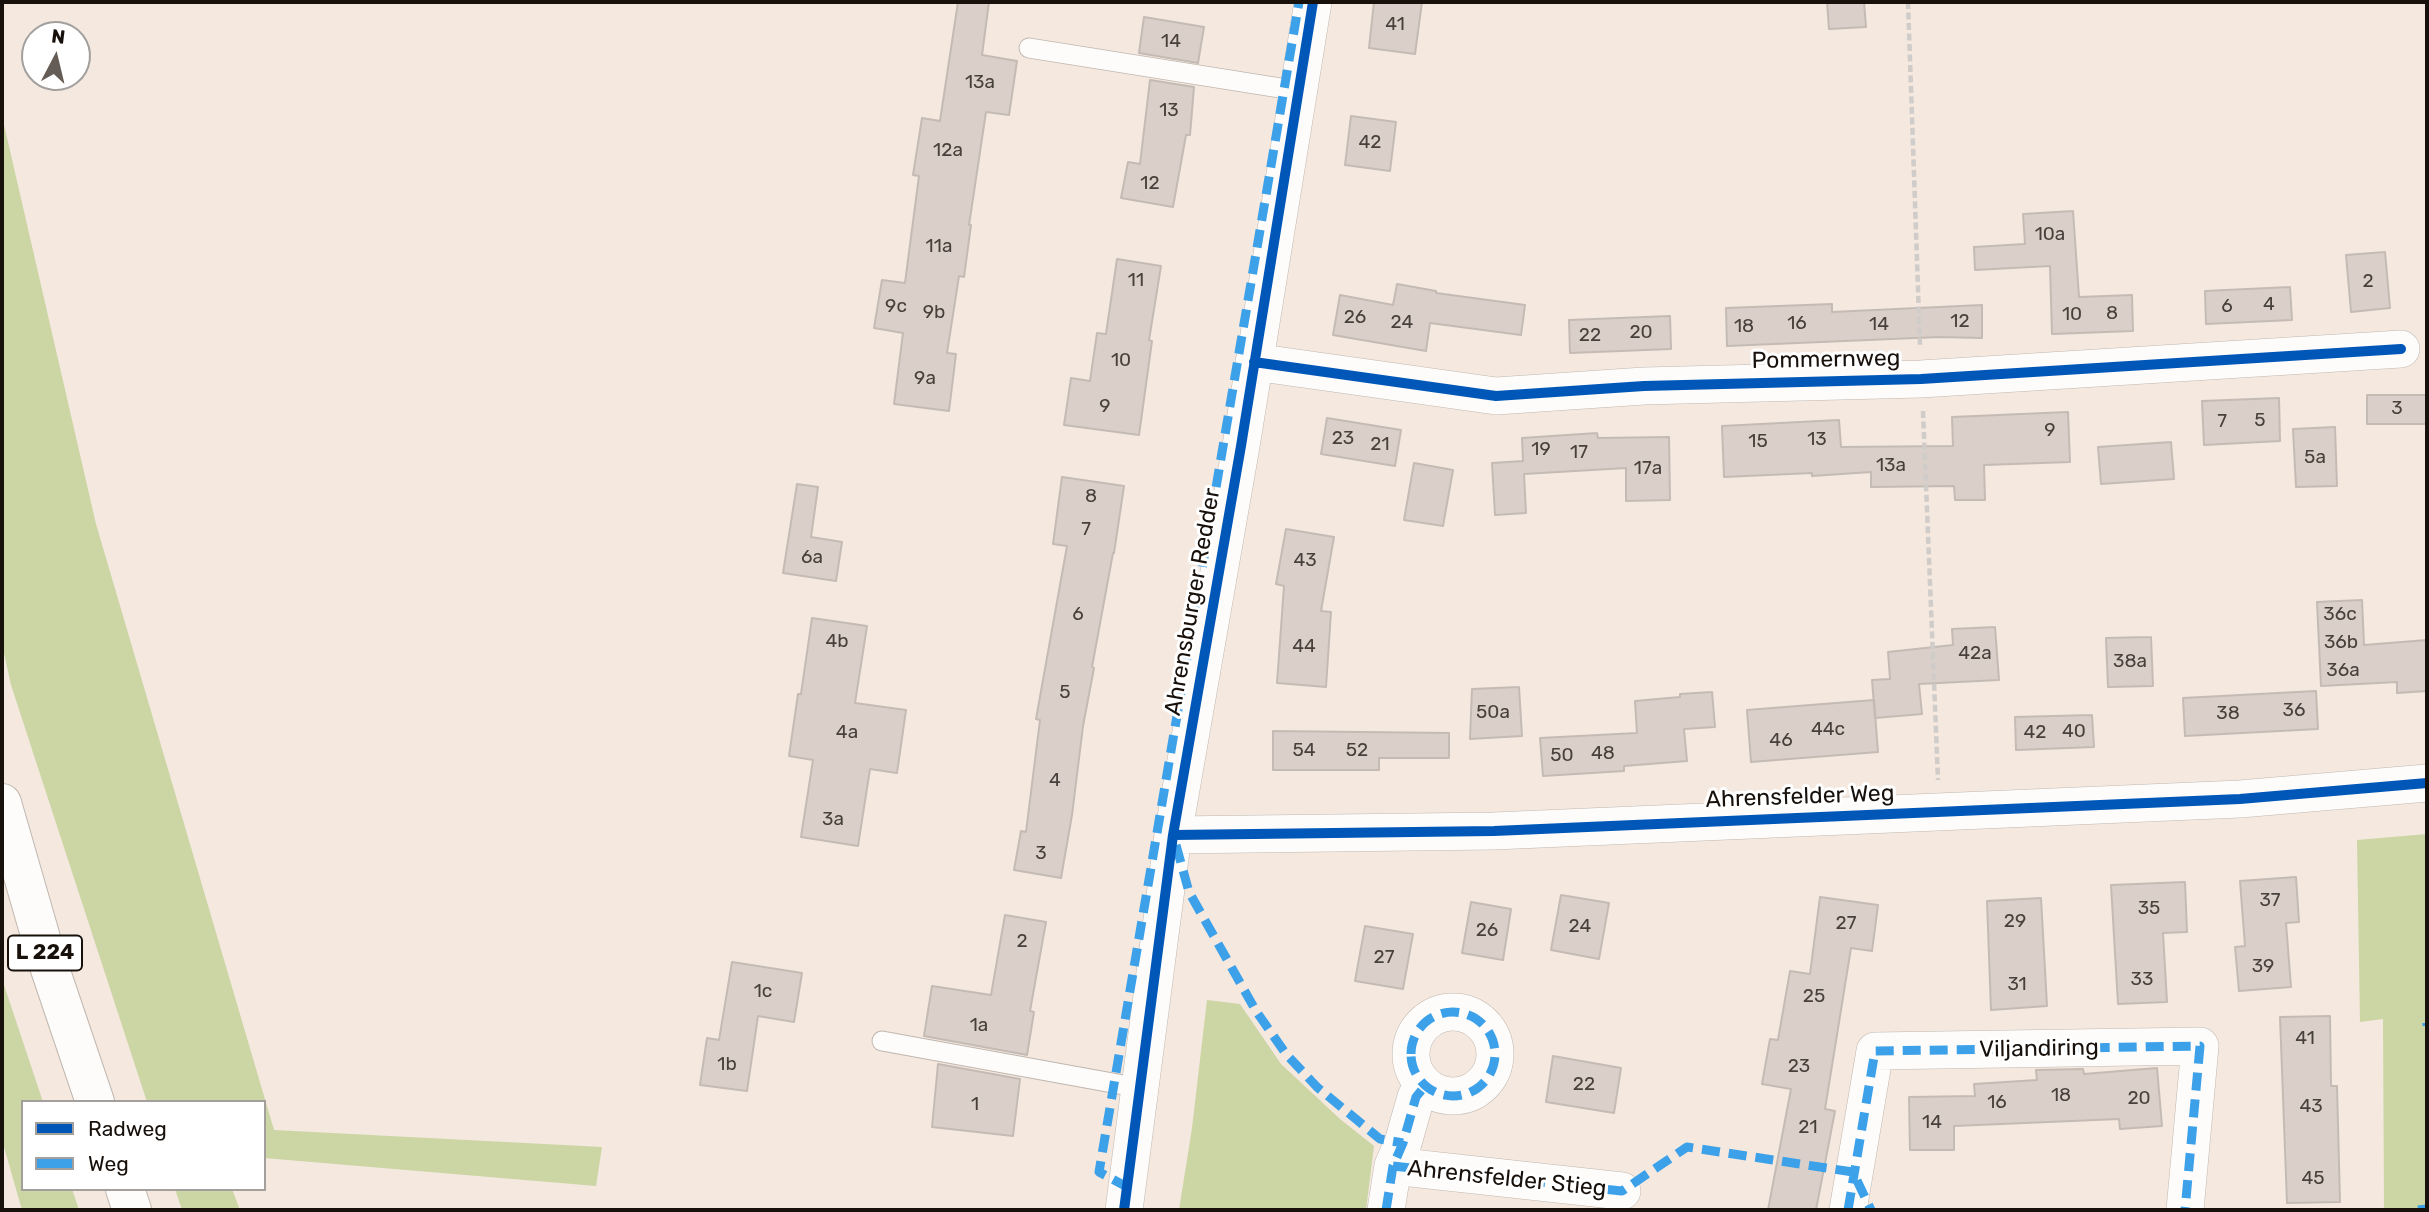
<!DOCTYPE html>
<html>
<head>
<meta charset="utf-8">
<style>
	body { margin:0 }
	#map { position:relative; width:2429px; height:1212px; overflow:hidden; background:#f4e8df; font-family:Rubik,sans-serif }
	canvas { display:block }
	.frame { position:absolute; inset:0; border:4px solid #17100b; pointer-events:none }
	.legend { position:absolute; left:21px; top:1100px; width:245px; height:91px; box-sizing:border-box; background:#fff; border:2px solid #a29f9d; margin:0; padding:9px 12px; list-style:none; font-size:21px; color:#17100b }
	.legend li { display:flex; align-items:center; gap:14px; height:35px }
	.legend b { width:35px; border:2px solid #a29f9d }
	.north { position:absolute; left:21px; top:21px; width:70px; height:70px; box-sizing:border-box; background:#fff; border:2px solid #a29f9d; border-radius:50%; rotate:7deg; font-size:19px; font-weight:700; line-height:28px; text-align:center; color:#17100b }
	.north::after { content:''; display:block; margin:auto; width:24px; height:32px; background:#645c55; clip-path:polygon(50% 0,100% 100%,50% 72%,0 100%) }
</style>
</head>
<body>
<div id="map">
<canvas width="2429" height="1212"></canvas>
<div class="frame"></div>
<ul class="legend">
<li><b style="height:9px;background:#0057b8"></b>Radweg</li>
<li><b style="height:9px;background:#3da1e9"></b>Weg</li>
</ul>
<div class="north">N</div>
</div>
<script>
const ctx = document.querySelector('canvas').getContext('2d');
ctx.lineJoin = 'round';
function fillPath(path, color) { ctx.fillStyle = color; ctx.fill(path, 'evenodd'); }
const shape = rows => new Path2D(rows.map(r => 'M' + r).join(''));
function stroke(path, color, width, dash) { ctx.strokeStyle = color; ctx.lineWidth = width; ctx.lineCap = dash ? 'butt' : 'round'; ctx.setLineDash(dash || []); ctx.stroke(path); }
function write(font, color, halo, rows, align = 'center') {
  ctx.font = font + ' Rubik,sans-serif'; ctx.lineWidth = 6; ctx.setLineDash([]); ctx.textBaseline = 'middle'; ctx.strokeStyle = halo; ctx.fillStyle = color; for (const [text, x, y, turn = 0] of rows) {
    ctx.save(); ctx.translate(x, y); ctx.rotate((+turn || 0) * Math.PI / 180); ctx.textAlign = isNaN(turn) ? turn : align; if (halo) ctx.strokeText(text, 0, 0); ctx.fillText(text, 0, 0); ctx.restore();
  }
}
fillPath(shape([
	[2,116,96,524,274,1130,602,1147,596,1186,264,1158,264,1102,147,1102,11,685,2,644],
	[2427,834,2427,1210,2384,1210,2383,1019,2360,1022,2357,840],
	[2,979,43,1102,23,1102,23,1189,72,1189,79,1210,22,1210,2,1140],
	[1207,1000,1240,1004,1281,1064,1340,1119,1374,1146,1366,1210,1179,1210,1192,1128],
	[175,1189,232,1189,240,1210,182,1210]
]), '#ccd5a4');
const building = shape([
	[958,2,989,2,982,55,1017,61,1009,115,986,112,969,225,971,225,964,277,959,276,947,353,956,354,949,411,894,404,903,333,874,328,882,280,905,283,919,176,913,175,922,118,940,121,958,2],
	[1374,2,1422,2,1415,54,1369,48,1374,2],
	[1827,2,1864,2,1866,27,1829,29,1827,2],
	[1144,17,1204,27,1198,63,1139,53,1144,17],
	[1150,80,1194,87,1190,135,1186,135,1173,207,1121,198,1128,162,1140,164,1150,80],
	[1351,116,1396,122,1390,171,1345,165,1351,116],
	[2073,211,2079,297,2132,295,2133,331,2052,334,2050,266,1975,270,1974,247,2025,244,2023,214,2073,211],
	[2385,252,2390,308,2351,312,2346,255,2385,252],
	[1117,259,1161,266,1149,340,1152,341,1139,435,1064,425,1071,378,1090,381,1097,333,1106,334,1117,259],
	[1397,284,1436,291,1436,293,1525,305,1521,335,1430,323,1426,351,1333,335,1340,295,1393,305,1397,284],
	[2290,287,2292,320,2206,324,2205,291,2290,287],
	[1832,304,1832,312,1982,305,1982,338,1939,337,1727,346,1726,308,1832,304],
	[1670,316,1671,349,1570,353,1569,320,1670,316],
	[2367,395,2427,395,2427,424,2367,424,2367,395],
	[2279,398,2280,441,2204,445,2202,401,2279,398],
	[2068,412,2070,462,1984,465,1985,500,1955,500,1954,486,1871,487,1871,472,1812,476,1812,473,1724,477,1722,426,1839,420,1841,447,1953,446,1952,417,2068,412],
	[1327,418,1401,430,1395,466,1321,454,1327,418],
	[2335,427,2337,486,2296,487,2293,429,2335,427],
	[1597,433,1598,438,1669,437,1670,500,1626,501,1626,468,1524,474,1526,513,1495,515,1492,463,1523,461,1522,438,1597,433],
	[2171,442,2174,479,2101,484,2098,447,2171,442],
	[1414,463,1453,470,1443,526,1404,520,1414,463],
	[1062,477,1124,486,1114,553,1113,553,1092,667,1094,668,1083,726,1072,815,1061,878,1014,870,1021,831,1026,832,1040,720,1036,719,1067,546,1053,544,1062,477],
	[797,484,818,487,811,537,842,542,836,581,783,573,797,484],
	[1286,529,1334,537,1321,611,1331,612,1326,687,1277,683,1284,586,1276,584,1286,529],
	[2362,600,2364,645,2427,640,2427,691,2397,693,2397,682,2321,686,2317,602,2362,600],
	[812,618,867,626,855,703,906,710,897,773,870,769,858,846,801,837,813,760,789,756,798,694,801,694,812,618],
	[1995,627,1999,680,1919,684,1922,714,1875,718,1872,680,1890,679,1888,652,1953,645,1952,629,1995,627],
	[2151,637,2153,686,2108,687,2106,638,2151,637],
	[1519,687,1522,736,1470,739,1472,689,1519,687],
	[2316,691,2318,729,2185,736,2183,698,2316,691],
	[1712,692,1715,727,1684,729,1687,761,1624,766,1624,771,1543,776,1540,738,1637,733,1635,701,1680,697,1680,694,1712,692],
	[1874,700,1878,752,1751,762,1747,710,1874,700],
	[2092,715,2094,747,2016,750,2015,717,2092,715],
	[1273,731,1449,733,1449,758,1379,758,1379,770,1273,770,1273,731],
	[2296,877,2299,922,2286,923,2291,987,2239,991,2235,947,2245,946,2240,881,2296,877],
	[2185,882,2187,932,2163,933,2167,1002,2118,1004,2111,885,2185,882],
	[1561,895,1609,903,1599,959,1551,950,1561,895],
	[1820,897,1878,905,1872,951,1851,948,1825,1109,1835,1111,1816,1210,1768,1210,1791,1089,1762,1084,1770,1039,1778,1040,1790,971,1810,974,1820,897],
	[2041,898,2047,1006,1991,1010,1987,901,2041,898],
	[1471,902,1511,909,1503,960,1462,953,1471,902],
	[1005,915,1046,922,1030,1011,1034,1012,1027,1055,924,1036,932,986,991,995,1005,915],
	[1365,926,1413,934,1403,989,1355,981,1365,926],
	[732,962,802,973,794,1022,758,1016,747,1091,700,1085,707,1038,719,1040,732,962],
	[2330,1016,2331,1086,2337,1086,2340,1202,2287,1203,2280,1017,2330,1016],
	[1553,1056,1621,1068,1614,1113,1546,1102,1553,1056],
	[938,1064,1020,1079,1013,1136,932,1127,938,1064],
	[2157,1068,2162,1126,2120,1129,2119,1119,1954,1126,1954,1150,1910,1150,1909,1097,1975,1096,1974,1084,2037,1080,2036,1070,2083,1069,2084,1074,2157,1068]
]);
fillPath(building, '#dad0c9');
stroke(building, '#c5bbb5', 2);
const service = shape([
	[1029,48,1299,91],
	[882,1041,1140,1088]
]);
const minor = shape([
	[1254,362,1496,396,1644,386,1921,379,2401,349],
	[1173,835,1494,831,2240,799,2427,783],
	'1411 1054a42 42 0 1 1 84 0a42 42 0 1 1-84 0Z',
	[1393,1166,1622,1191],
	[1124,1210,1173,835,1241,446,1313,2],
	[1386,1210,1393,1166,1403,1143,1416,1097,1425,1086],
	[1848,1210,1875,1051,2200,1046,2185,1210]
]);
const primary = shape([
	[2,803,49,966,95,1102],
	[125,1189,132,1210]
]);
stroke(service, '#c0b7b0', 21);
stroke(minor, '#c0b7b0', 38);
stroke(primary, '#c0b7b0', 40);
stroke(shape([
	[1908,2,1920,346],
	[1923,411,1938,780]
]), '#d0ccca', 4.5, [7, 3.5]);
stroke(service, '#fdfcfa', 19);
stroke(minor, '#fdfcfa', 37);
stroke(primary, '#fdfcfa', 38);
stroke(shape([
	[1176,845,1189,892,1256,1011,1286,1054,1317,1087,1380,1139,1403,1143],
	'1411 1054a42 42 0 1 1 84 0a42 42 0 1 1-84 0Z',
	[2427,1023,2427,1026],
	[1393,1166,1622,1191,1687,1147,1853,1172,1871,1210],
	[1129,1188,1099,1172,1299,2],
	[1386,1210,1393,1166,1403,1143,1416,1097,1425,1086],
	[1848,1210,1875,1051,2200,1046,2185,1210],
	[2418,1210,2427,1209]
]), '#3da1e9', 9, [18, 9]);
stroke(shape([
	[1254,362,1496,396,1644,386,1921,379,2401,349],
	[1173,835,1494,831,2240,799,2427,783],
	[1124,1210,1173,835,1241,446,1313,2]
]), '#0057b8', 10);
write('19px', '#48403a', null, [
	["41",1395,25],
	["14",1171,42],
	["13a",980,83],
	["13",1169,111],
	["42",1370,143],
	["12a",948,151],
	["12",1150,184],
	["10a",2050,235],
	["11a",939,247],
	["11",1136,281],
	["2",2368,282],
	["4",2269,305],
	["9c",896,307],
	["6",2227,307],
	["9b",934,313],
	["8",2112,314],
	["10",2072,315],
	["26",1355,318],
	["12",1960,322],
	["24",1402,323],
	["16",1797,324],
	["14",1879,325],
	["18",1744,327],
	["20",1641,333],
	["22",1590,336],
	["10",1121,361],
	["9a",925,379],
	["9",1105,407],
	["3",2397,409],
	["5",2260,421],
	["7",2222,422],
	["9",2050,431],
	["23",1343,439],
	["13",1817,440],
	["15",1758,442],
	["21",1380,445],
	["19",1541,450],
	["17",1579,453],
	["5a",2315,458],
	["13a",1891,466],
	["17a",1648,469],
	["8",1091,497],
	["7",1086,530],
	["6a",812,558],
	["43",1305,561],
	["6",1078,615],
	["36c",2340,615],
	["4b",837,642],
	["36b",2341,643],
	["44",1304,647],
	["42a",1975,654],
	["38a",2130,662],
	["36a",2343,671],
	["5",1065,693],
	["36",2294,711],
	["50a",1493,713],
	["38",2228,714],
	["44c",1828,730],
	["40",2074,732],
	["4a",847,733],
	["42",2035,733],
	["46",1781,741],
	["54",1304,751],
	["52",1357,751],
	["48",1603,754],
	["50",1562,756],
	["4",1055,781],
	["3a",833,820],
	["3",1041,854],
	["37",2270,901],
	["35",2149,909],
	["29",2015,922],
	["27",1846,924],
	["24",1580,927],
	["26",1487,931],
	["2",1022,942],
	["27",1384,958],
	["39",2263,967],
	["33",2142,980],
	["31",2017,985],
	["1c",763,992],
	["25",1814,997],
	["1a",979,1026],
	["41",2305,1039],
	["1b",727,1065],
	["23",1799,1067],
	["22",1584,1085],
	["18",2061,1096],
	["20",2139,1099],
	["16",1997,1103],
	["1",975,1105],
	["43",2311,1107],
	["14",1932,1123],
	["21",1808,1128],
	["45",2313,1179]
]);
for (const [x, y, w] of [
	[45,953,74]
]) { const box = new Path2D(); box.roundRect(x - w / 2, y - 17.5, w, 35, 5); ctx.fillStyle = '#fff'; ctx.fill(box); stroke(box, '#17100b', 2); }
write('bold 21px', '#17100b', null, [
	["L 224",45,953]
]);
write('23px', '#17100b', '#fff', [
	["Pommernweg",1826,360,-1],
	["Ahrensburger Redder",1193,602,-80],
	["Ahrensfelder Weg",1800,797,-2],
	["Viljandiring",2039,1049,-1],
	["Ahrensfelder Stieg",1507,1179,6]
]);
</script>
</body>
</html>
